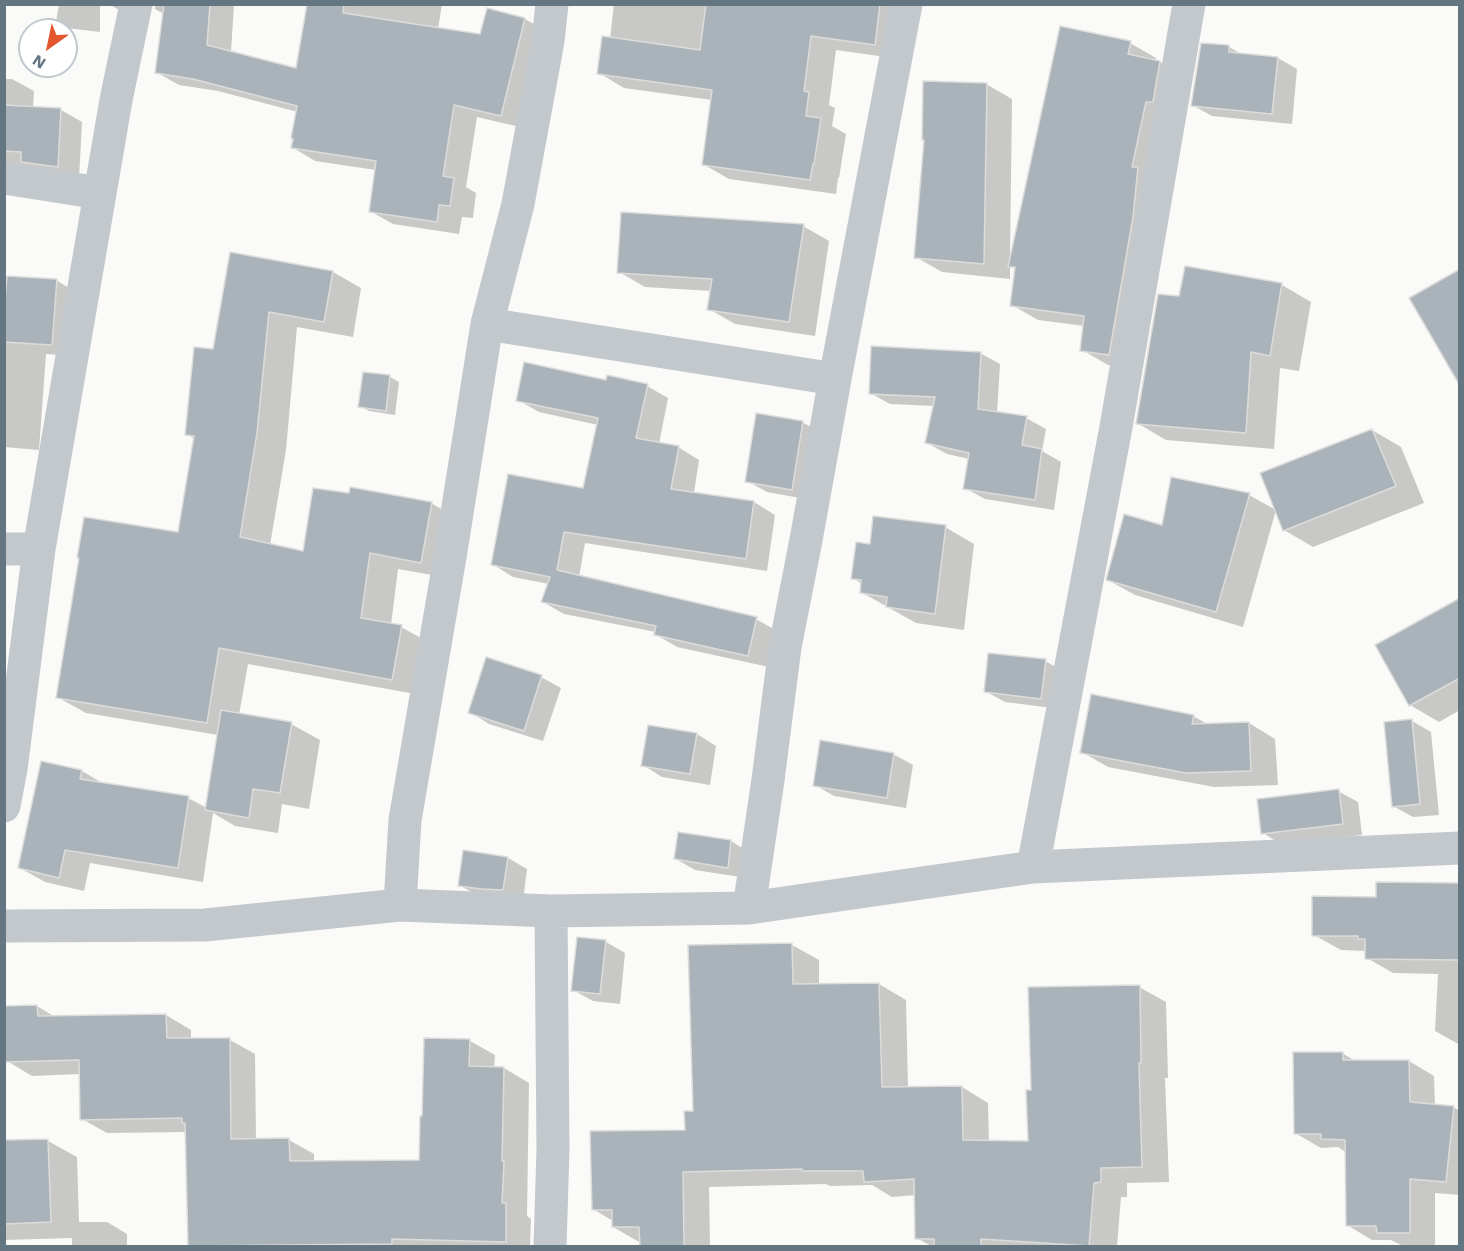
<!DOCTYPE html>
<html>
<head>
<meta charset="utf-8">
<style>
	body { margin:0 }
	#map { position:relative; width:1464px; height:1251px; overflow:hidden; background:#fafaf8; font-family:"Work Sans",sans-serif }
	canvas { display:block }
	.frame { position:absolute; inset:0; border:6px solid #657683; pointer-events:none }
	.north { position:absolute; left:18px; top:18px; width:60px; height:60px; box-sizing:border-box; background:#fff; border:2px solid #c1c8cd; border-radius:50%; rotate:213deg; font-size:16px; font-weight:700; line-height:24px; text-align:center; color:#657683 }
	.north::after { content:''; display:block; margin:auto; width:21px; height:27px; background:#e4572e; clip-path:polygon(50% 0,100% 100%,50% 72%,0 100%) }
</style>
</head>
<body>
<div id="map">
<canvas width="1464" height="1251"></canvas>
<div class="frame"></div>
<div class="north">N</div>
</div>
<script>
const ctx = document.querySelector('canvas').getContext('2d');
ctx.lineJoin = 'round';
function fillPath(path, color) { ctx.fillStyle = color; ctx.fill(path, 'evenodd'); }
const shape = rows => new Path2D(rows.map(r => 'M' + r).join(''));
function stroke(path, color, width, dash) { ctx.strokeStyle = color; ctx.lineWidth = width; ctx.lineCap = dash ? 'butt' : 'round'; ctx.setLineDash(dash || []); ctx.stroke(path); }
fillPath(shape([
	[59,4,100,4,100,32,66,28,56,22],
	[109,4,145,4,130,17],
	[155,4,234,4,231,52,297,70,308,4,442,4,438,29,481,36,488,10,525,19,548,32,524,128,477,117,466,187,476,193,473,218,462,217,459,234,393,224,370,211,376,170,315,161,292,147,298,112,218,91,179,85,156,72,164,14,155,9],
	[614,4,907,4,900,59,836,50,829,105,835,108,832,126,846,134,839,178,838,178,836,194,729,179,703,164,712,100,624,88,599,73,610,39],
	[1130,43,1156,58,1155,62,1160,62,1185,77,1135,369,1108,365,1082,350,1085,326,1038,320,1012,305,1016,269,1010,266,1010,279,942,272,916,257,986,84,1012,99,1010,258],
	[1229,47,1243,55,1278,58,1297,69,1292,124,1212,116,1192,105],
	[4,79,12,79,34,91,33,108,61,110,82,122,79,179,4,178],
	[803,226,829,241,815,336,735,324,709,309,712,291,645,287,619,272],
	[231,254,333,272,361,288,353,337,297,327,286,450,270,545,304,553,431,503,460,520,449,578,398,569,391,625,401,627,430,643,421,695,248,664,239,715,291,724,320,740,309,809,282,804,278,833,235,826,213,813,203,882,90,863,84,891,45,882,20,868,82,771,104,784,188,798,207,808,218,735,86,713,57,697,179,534,195,439,186,434,215,351],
	[1186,268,1282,285,1311,302,1299,371,1280,368,1274,449,1166,440,1137,423,1180,298],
	[4,277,56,280,77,293,73,356,46,354,39,450,4,447],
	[980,353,1000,364,997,414,1026,418,1046,429,1042,451,1061,462,1054,510,985,499,965,488,969,459,947,454,927,443,934,406,890,404,870,393],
	[364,373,390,377,399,382,395,415,369,411,360,406],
	[607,381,647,386,668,398,659,444,678,447,699,460,694,493,754,502,775,515,767,571,585,543,579,577,756,619,777,631,769,667,677,647,655,634,656,632,564,614,543,602,549,584,513,577,492,564,584,490,598,425,539,412,518,400],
	[802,422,822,433,811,500,767,492,747,481],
	[1372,430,1401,447,1424,503,1313,547,1284,530],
	[1249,495,1276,510,1243,627,1135,595,1108,580,1163,526],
	[945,527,974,544,964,630,916,623,861,592,862,584,853,578,872,546],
	[1460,600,1460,710,1439,722,1410,705],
	[1045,661,1065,672,1061,709,1005,702,985,691],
	[541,677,561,688,543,741,489,724,470,712],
	[1193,716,1209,725,1249,723,1275,739,1278,785,1214,787,1108,767,1082,752],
	[1412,721,1431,732,1439,815,1413,817,1393,806],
	[697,734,716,746,710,785,662,777,643,765],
	[893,754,913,765,906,808,834,796,815,785],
	[1338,791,1358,802,1362,835,1282,845,1263,833],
	[731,841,750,853,747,878,695,870,676,859],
	[464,851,508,858,527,869,523,901,479,896,459,885],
	[1460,884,1460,1045,1435,1031,1438,974,1393,973,1367,958,1367,951,1341,950,1314,935,1377,898],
	[578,939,606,942,625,953,620,1004,593,1001,573,990],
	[792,945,819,960,819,985,879,984,906,1000,908,1088,962,1087,988,1103,989,1142,1029,1143,1032,1091,1139,987,1166,1002,1168,1078,1165,1078,1169,1182,1127,1183,1127,1197,1121,1197,1117,1246,931,1246,917,1238,916,1195,892,1197,872,1185,830,1186,826,1184,709,1187,710,1246,641,1246,641,1243,613,1227,613,1221,593,1209,687,1132,694,1113],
	[37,1006,55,1017,166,1015,191,1030,191,1040,230,1040,255,1054,256,1140,289,1140,314,1154,314,1163,421,1162,470,1041,495,1055,494,1068,504,1068,529,1083,527,1216,531,1219,530,1246,189,1246,187,1132,107,1133,82,1119,80,1074,32,1076,7,1061],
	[1342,1053,1357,1062,1409,1061,1434,1076,1435,1106,1453,1107,1460,1111,1460,1195,1435,1193,1435,1246,1403,1246,1391,1240,1372,1240,1347,1225,1347,1153,1338,1147,1321,1148,1295,1133],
	[48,1141,77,1157,79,1222,107,1222,127,1234,127,1246,72,1246,72,1238,4,1240,4,1142]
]), '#0003');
const building = shape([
	[164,4,210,4,207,45,296,68,307,4,344,4,343,13,480,34,487,8,525,18,501,116,454,105,443,176,454,178,450,206,439,205,437,222,369,212,376,161,291,148,293,139,291,138,297,106,193,79,155,73,164,4],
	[706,4,880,4,875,45,811,36,804,91,809,92,806,116,821,118,814,164,813,164,810,180,702,165,712,90,597,74,602,36,700,50,706,4],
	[1060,26,1131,41,1128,54,1160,61,1153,102,1146,102,1132,167,1138,167,1133,217,1109,355,1080,351,1084,316,1010,306,1015,267,1008,267,1060,26],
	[1201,43,1229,45,1229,52,1278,57,1272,114,1191,106,1201,43],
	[923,81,987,83,984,264,914,258,924,140,922,140,923,81],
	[4,105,61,108,58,167,21,162,21,152,4,151,4,105],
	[621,212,804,224,789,322,707,310,712,279,617,273,621,212],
	[230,252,333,271,324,322,269,312,257,433,240,537,303,551,313,488,349,493,350,487,432,502,421,563,370,553,361,618,402,625,392,680,219,648,207,723,56,698,79,558,77,558,84,517,178,532,194,436,185,435,194,347,213,349,230,252],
	[1185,266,1282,283,1270,356,1251,352,1246,433,1136,424,1158,294,1179,296,1185,266],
	[1460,269,1460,386,1409,298,1460,269],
	[7,276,57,279,52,345,4,342,4,312,7,276],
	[871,346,981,352,978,409,1027,416,1022,445,1042,449,1035,500,963,489,969,453,925,443,935,397,869,394,871,346],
	[524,362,606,380,607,375,648,384,636,438,679,446,671,489,754,501,746,559,564,532,557,570,757,617,748,656,654,635,656,626,541,602,550,577,491,565,508,474,583,488,598,418,516,401,524,362],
	[363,372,390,375,386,411,358,407,363,372],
	[756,413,803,421,792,490,745,482,756,413],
	[1372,429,1396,486,1283,531,1260,473,1372,429],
	[1171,477,1250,493,1216,612,1106,580,1124,514,1162,525,1171,477],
	[873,516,946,525,935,614,886,607,887,597,860,593,861,580,851,579,856,542,870,544,873,516],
	[1460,598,1460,678,1409,706,1375,645,1460,598],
	[988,653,1046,659,1041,699,984,692,988,653],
	[486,657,542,675,524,731,468,713,486,657],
	[1091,694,1194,715,1192,724,1249,722,1251,771,1186,773,1080,753,1091,694],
	[221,710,292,722,280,793,253,789,249,818,205,810,221,710],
	[1412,719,1420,804,1392,807,1384,722,1412,719],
	[648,725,697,733,690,774,641,766,648,725],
	[820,740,894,753,887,798,813,786,820,740],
	[41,761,82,770,80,779,189,796,178,868,65,850,59,878,18,868,41,761],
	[1339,789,1343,824,1261,834,1257,799,1339,789],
	[678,832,731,840,728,868,674,859,678,832],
	[463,850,508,857,503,890,482,889,458,886,463,850],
	[1376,882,1460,883,1460,960,1365,959,1365,939,1358,939,1358,936,1312,936,1312,896,1376,897,1376,882],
	[577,937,606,940,600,994,571,991,577,937],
	[792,943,793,984,879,983,882,1087,962,1086,963,1140,1028,1141,1026,1090,1031,1090,1028,987,1140,985,1141,1063,1139,1063,1142,1167,1101,1168,1101,1182,1094,1183,1089,1246,981,1239,981,1246,934,1246,934,1239,915,1239,914,1179,864,1182,863,1171,802,1171,802,1169,683,1172,684,1246,640,1246,639,1227,612,1227,612,1210,592,1210,590,1131,685,1130,684,1111,693,1111,688,945,792,943],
	[37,1005,38,1016,166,1014,167,1038,230,1038,231,1139,289,1138,290,1161,419,1160,420,1116,422,1116,424,1038,470,1039,469,1066,504,1067,502,1161,504,1161,502,1203,506,1203,506,1242,392,1239,392,1244,188,1246,185,1123,182,1123,182,1118,80,1120,79,1060,5,1062,4,1006,37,1005],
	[1293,1052,1343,1052,1343,1060,1409,1060,1410,1102,1454,1106,1446,1182,1410,1179,1410,1233,1377,1233,1376,1226,1346,1226,1345,1140,1321,1139,1321,1134,1294,1134,1293,1052],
	[48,1139,51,1222,4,1224,4,1140,48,1139]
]);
fillPath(building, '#aab3b9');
stroke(building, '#dcdcda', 1.5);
stroke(shape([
	[4,178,100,193],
	[487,324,835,379],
	[4,549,39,549],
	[4,806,11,769,39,549,116,100,136,4],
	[1033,867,1116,427,1189,4],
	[400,905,405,820,451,551,487,324,518,204,548,41,552,4],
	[749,908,768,780,785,647,806,540,835,379,906,4],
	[4,926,205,925,400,905,551,911,749,908,1033,867,1460,848],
	[550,1246,553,1150,551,911]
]), '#c3c8cc', 33);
</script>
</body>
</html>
